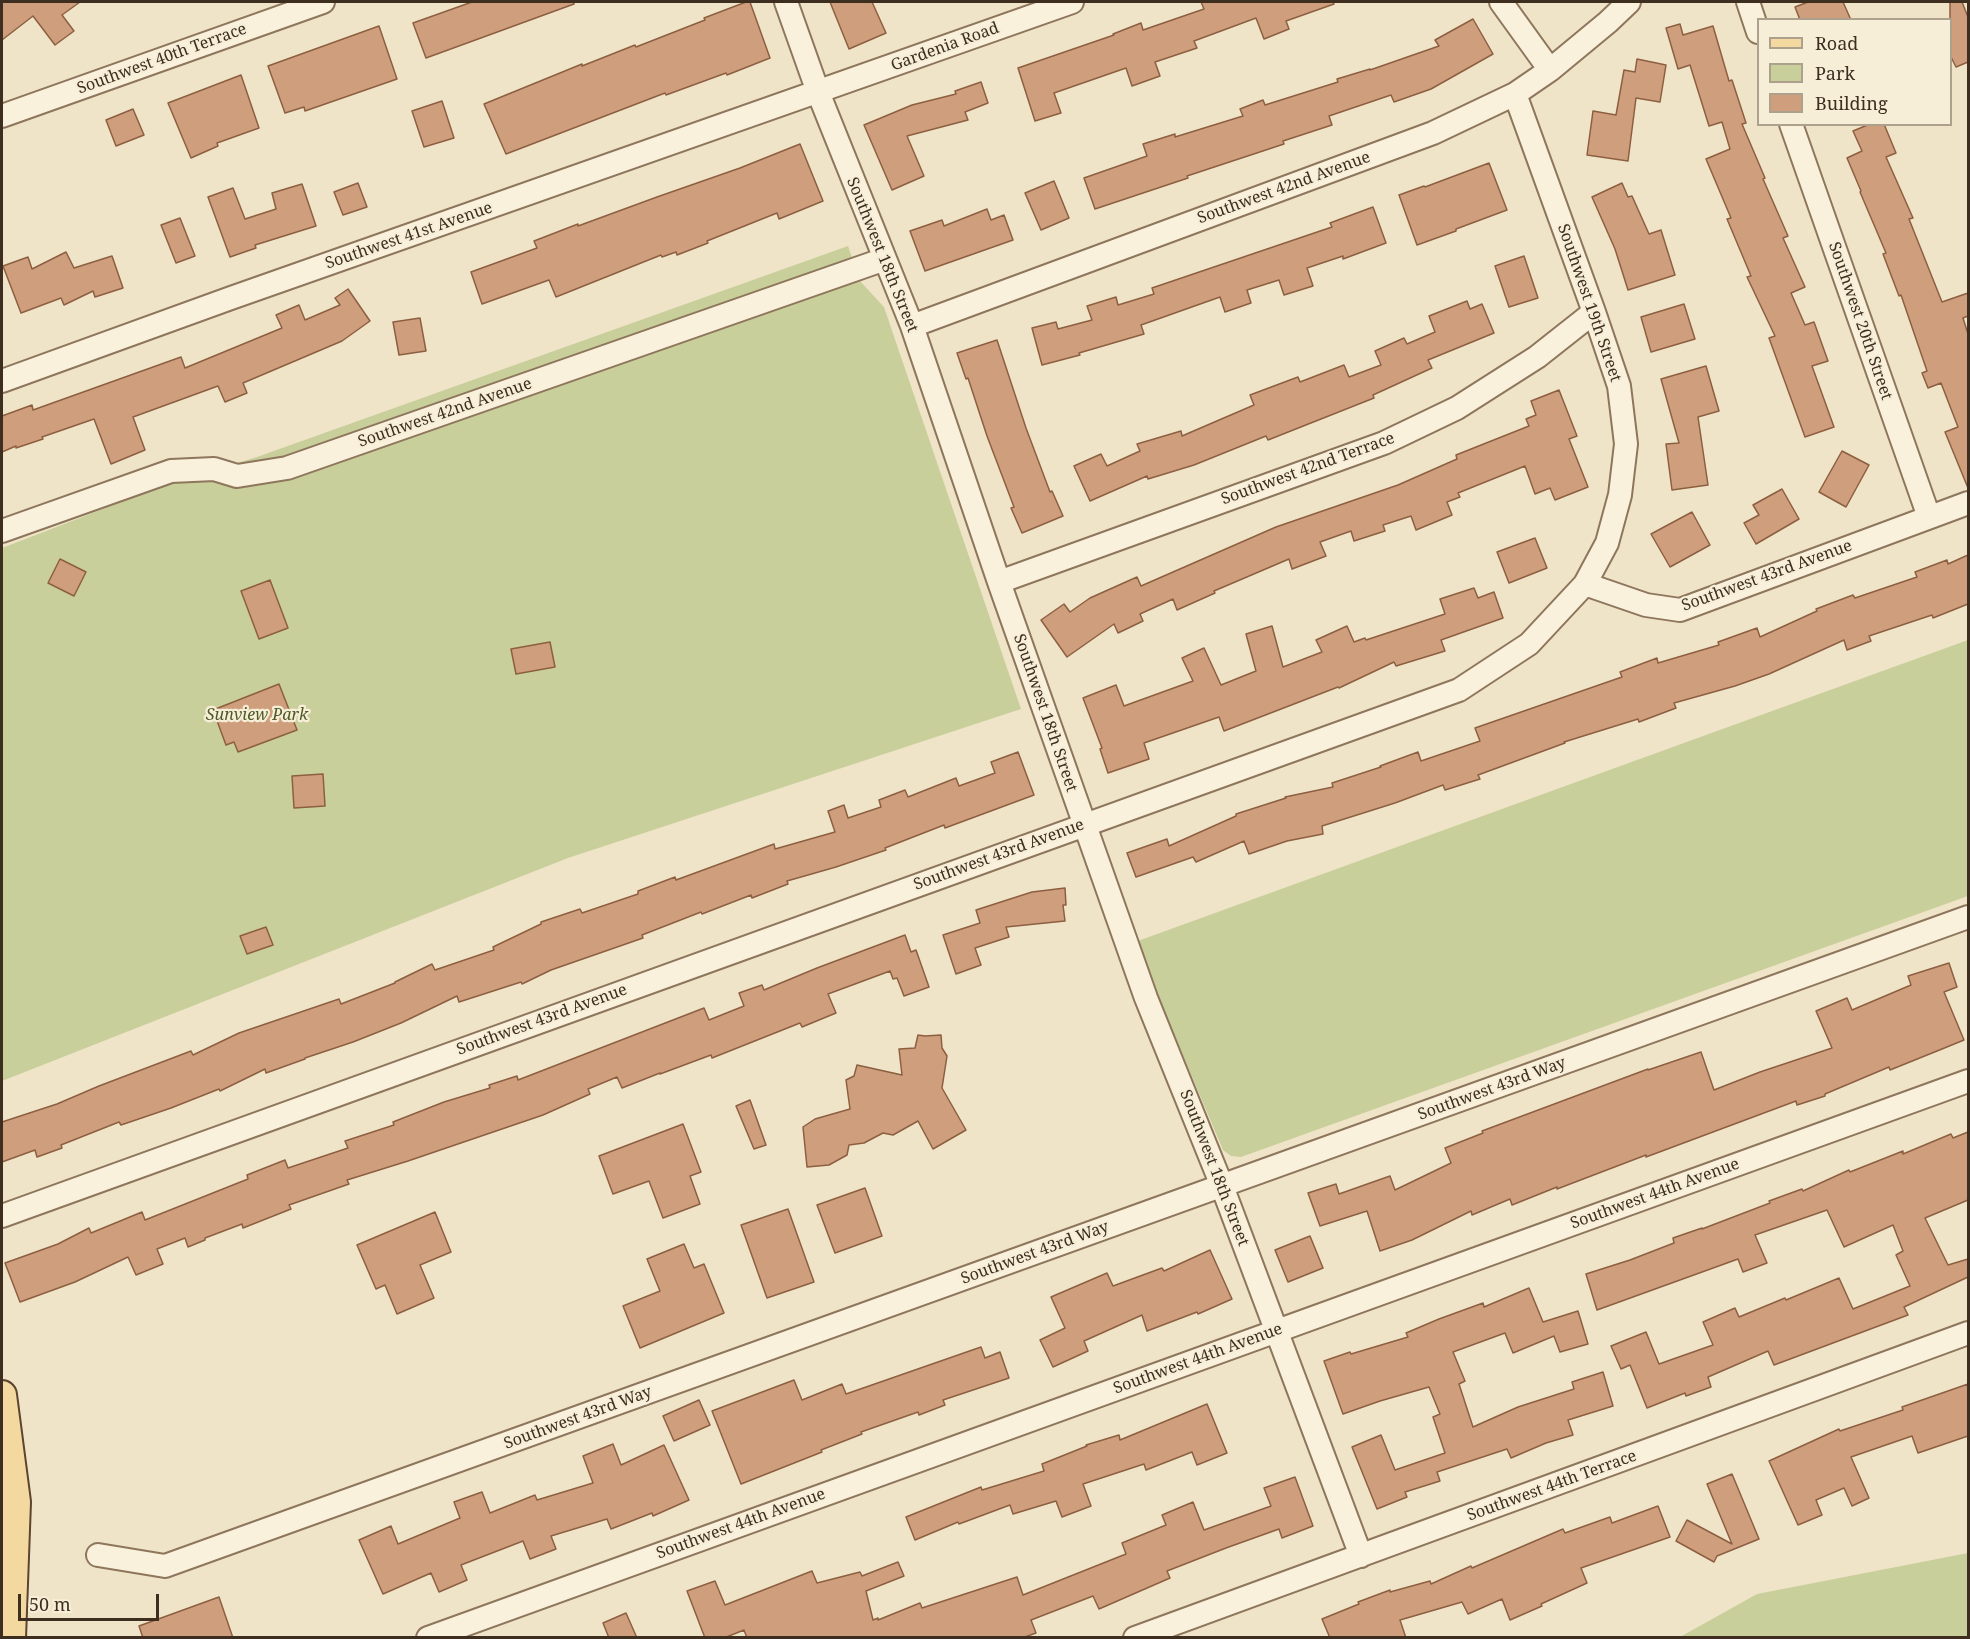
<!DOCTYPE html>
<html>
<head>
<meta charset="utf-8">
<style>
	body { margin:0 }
	#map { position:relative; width:1970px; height:1639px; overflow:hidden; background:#f0e4c8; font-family:"Noto Serif",serif }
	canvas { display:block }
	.frame { position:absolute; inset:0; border:3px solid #3d2e20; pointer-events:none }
	.legend { position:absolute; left:1757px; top:18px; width:195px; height:108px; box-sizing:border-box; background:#f7eed8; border:2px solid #ada18e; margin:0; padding:8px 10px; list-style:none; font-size:18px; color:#3d2e20 }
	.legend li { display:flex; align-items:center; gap:12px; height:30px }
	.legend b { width:30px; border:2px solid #ada18e }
	.scale { position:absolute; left:18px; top:1594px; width:141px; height:27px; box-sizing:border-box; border:3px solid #3d2e20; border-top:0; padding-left:8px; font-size:18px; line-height:21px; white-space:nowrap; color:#3d2e20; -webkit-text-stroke:4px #f7eed8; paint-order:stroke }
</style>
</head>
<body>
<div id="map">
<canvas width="1970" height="1639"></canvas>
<div class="frame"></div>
<ul class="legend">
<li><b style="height:8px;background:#f3d9a0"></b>Road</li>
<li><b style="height:16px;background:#c9cf9b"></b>Park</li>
<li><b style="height:16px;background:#cf9f7d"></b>Building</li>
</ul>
<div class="scale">50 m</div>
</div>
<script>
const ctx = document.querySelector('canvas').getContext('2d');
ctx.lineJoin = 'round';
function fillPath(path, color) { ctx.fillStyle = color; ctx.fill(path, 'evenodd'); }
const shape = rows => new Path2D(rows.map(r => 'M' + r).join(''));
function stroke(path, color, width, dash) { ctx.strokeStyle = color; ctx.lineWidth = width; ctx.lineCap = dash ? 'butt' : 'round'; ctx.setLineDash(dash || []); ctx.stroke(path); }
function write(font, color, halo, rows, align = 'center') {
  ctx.font = font + ' "Noto Serif",serif'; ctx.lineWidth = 4.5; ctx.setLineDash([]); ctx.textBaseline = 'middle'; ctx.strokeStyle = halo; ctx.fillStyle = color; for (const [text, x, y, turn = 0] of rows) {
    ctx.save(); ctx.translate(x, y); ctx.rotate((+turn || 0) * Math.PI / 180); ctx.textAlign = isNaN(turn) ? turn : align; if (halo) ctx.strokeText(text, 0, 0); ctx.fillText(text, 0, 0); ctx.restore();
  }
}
fillPath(shape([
	[848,246,860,281,884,307,1021,709,568,858,2,1081,2,548,173,482,257,457],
	[1968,640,1968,896,1241,1157,1231,1156,1223,1150,1135,942],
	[1968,1553,1968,1637,1680,1637,1757,1594]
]), '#c9cf9b');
const building = shape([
	[2,2,80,2,62,15,74,31,55,45,33,16,2,40,2,2],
	[472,2,574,2,574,4,426,58,413,23,472,2],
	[746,2,750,2,770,58,727,75,726,73,666,95,665,93,506,154,484,104,582,64,582,66,635,45,636,47,705,20,704,18,746,2],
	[830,2,872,2,886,33,849,49,830,2],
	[1201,2,1333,2,1334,4,1286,21,1289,29,1264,39,1256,18,1194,41,1197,48,1155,62,1160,76,1132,86,1126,68,1054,93,1061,113,1035,121,1018,68,1114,35,1113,34,1141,23,1143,30,1204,9,1201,2],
	[1808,2,1843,2,1851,20,1800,20,1795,7,1808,2],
	[1950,2,1962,2,1968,17,1968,62,1956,67,1950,55,1950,2],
	[1473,19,1493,54,1431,89,1394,102,1391,95,1329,116,1332,125,1283,141,1284,144,1187,176,1188,178,1095,209,1084,178,1147,156,1143,144,1175,134,1175,137,1243,116,1240,109,1263,100,1265,105,1338,82,1337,79,1370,69,1370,70,1439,46,1435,40,1473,19],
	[1680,24,1683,35,1713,26,1729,81,1732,80,1746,123,1742,124,1765,178,1763,179,1788,236,1783,238,1805,287,1791,293,1805,325,1814,322,1828,361,1812,366,1834,427,1805,437,1769,338,1775,336,1747,277,1751,276,1727,219,1731,218,1706,159,1730,149,1722,122,1709,126,1690,65,1678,69,1666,28,1680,24],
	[379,26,397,79,305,111,304,107,285,113,268,66,379,26],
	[1637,59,1666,65,1660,102,1636,98,1628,161,1587,155,1593,111,1616,115,1624,70,1635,72,1637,59],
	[241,75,259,128,217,143,218,146,191,158,168,103,241,75],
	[981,82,988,103,965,112,968,120,907,136,924,176,892,190,864,125,912,105,956,94,955,91,981,82],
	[442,101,454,138,424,147,412,111,442,101],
	[133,109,144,135,116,146,106,120,133,109],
	[1870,124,1884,124,1896,153,1886,157,1913,218,1909,219,1942,302,1968,293,1968,316,1963,318,1968,334,1968,488,1945,432,1958,427,1941,383,1928,388,1922,373,1927,371,1901,295,1899,296,1883,254,1886,253,1860,192,1861,191,1847,158,1862,151,1853,131,1870,124],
	[800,144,823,201,779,219,777,213,707,241,708,243,677,255,676,252,662,257,661,255,556,297,549,280,482,304,471,272,537,248,534,241,578,224,578,226,657,197,740,168,800,144],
	[1489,163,1507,210,1456,229,1456,231,1417,245,1399,195,1424,186,1425,187,1489,163],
	[1054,181,1069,218,1041,230,1025,193,1054,181],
	[358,183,367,207,343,215,334,192,358,183],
	[1622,183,1628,197,1632,196,1649,234,1661,230,1675,275,1628,290,1615,249,1592,197,1622,183],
	[302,184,316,226,255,245,256,248,230,257,208,197,233,188,245,219,276,209,272,193,302,184],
	[1373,207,1386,243,1343,259,1343,256,1307,268,1313,286,1284,295,1279,280,1247,290,1251,303,1225,312,1220,297,1141,325,1144,334,1079,353,1080,355,1042,365,1032,328,1056,322,1058,329,1092,320,1087,306,1116,297,1118,305,1154,294,1152,288,1332,227,1330,223,1373,207],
	[987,209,991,220,1004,215,1013,240,925,271,910,231,942,220,944,226,987,209],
	[180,218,195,256,176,263,161,225,180,218],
	[66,252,74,268,112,256,123,288,95,297,93,291,64,305,61,298,21,313,3,266,28,257,32,269,66,252],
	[1524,256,1538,298,1509,307,1495,266,1524,256],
	[348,289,370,321,342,341,243,383,247,393,225,402,218,386,133,417,145,450,111,464,94,419,42,437,43,439,16,448,16,446,2,452,2,416,32,405,33,410,181,357,185,368,282,328,276,315,299,305,305,320,340,305,335,298,348,289],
	[1467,301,1470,309,1482,304,1494,333,1428,360,1432,368,1373,395,1374,398,1268,440,1266,436,1194,465,1148,479,1147,476,1090,501,1074,466,1101,454,1107,466,1140,451,1137,444,1181,431,1182,436,1254,405,1250,395,1298,377,1300,382,1344,365,1349,377,1381,365,1375,351,1404,338,1407,344,1435,332,1429,316,1467,301],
	[1684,304,1695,339,1651,352,1641,317,1684,304],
	[420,318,426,351,399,355,393,322,420,318],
	[997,340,1026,428,1050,492,1052,491,1063,516,1022,533,1011,508,1014,507,987,436,968,378,966,379,957,353,997,340],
	[1706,366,1719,411,1698,417,1708,485,1672,490,1666,444,1679,443,1661,379,1706,366],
	[1559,390,1577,436,1569,439,1588,487,1555,500,1550,488,1535,494,1525,466,1458,493,1460,497,1447,502,1452,515,1416,530,1411,516,1383,525,1385,531,1354,541,1351,531,1320,542,1326,556,1292,569,1289,559,1214,591,1215,593,1177,610,1173,599,1140,614,1143,621,1118,633,1114,624,1067,657,1041,620,1064,604,1070,612,1090,598,1137,577,1141,586,1276,527,1398,485,1457,459,1456,455,1529,426,1526,419,1536,415,1531,401,1559,390],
	[1842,451,1869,465,1846,507,1819,492,1842,451],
	[1782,489,1799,519,1756,544,1744,523,1759,515,1753,505,1782,489],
	[1692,512,1710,545,1670,567,1651,534,1692,512],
	[1535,538,1547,568,1509,583,1497,552,1535,538],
	[1968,555,1968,604,1933,618,1932,615,1869,636,1871,641,1847,650,1844,640,1769,674,1735,686,1674,703,1676,708,1639,722,1638,719,1564,742,1565,743,1478,775,1480,779,1445,790,1443,785,1395,803,1322,826,1323,834,1287,841,1249,854,1244,841,1196,862,1193,857,1136,877,1127,853,1167,839,1169,846,1236,816,1236,814,1286,798,1285,797,1333,787,1332,783,1381,767,1380,766,1418,752,1421,761,1480,741,1475,728,1622,677,1620,672,1657,658,1658,663,1719,645,1718,642,1757,628,1760,637,1817,611,1816,609,1853,595,1855,598,1917,577,1915,572,1947,560,1948,564,1968,555],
	[60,559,86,572,74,596,48,583,60,559],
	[270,580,288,628,259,639,241,591,270,580],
	[1474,588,1478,598,1494,592,1503,618,1441,640,1445,651,1396,666,1394,662,1339,688,1338,687,1224,731,1219,717,1144,743,1149,759,1108,773,1100,749,1102,748,1083,698,1116,685,1124,706,1193,681,1182,658,1204,648,1221,685,1256,671,1246,634,1272,626,1283,667,1322,652,1316,640,1347,626,1354,642,1365,638,1366,640,1445,614,1440,599,1474,588],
	[550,642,555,667,516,674,511,649,550,642],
	[279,684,297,730,238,752,234,742,226,745,213,710,279,684],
	[1018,752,1034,795,945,828,944,825,885,848,886,850,836,867,787,881,788,884,752,898,751,895,702,914,701,912,642,935,643,938,551,970,522,984,521,982,459,1002,457,996,401,1023,353,1042,305,1058,305,1059,266,1073,265,1069,220,1091,219,1089,171,1108,121,1125,119,1122,61,1145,62,1148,37,1157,35,1150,2,1162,2,1122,57,1104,99,1086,191,1051,193,1055,239,1033,339,999,341,1004,395,983,395,982,432,964,435,970,494,950,493,947,541,924,541,922,580,909,582,913,638,894,638,891,675,877,676,880,774,844,775,849,835,832,828,811,844,805,848,818,881,807,879,800,905,790,908,797,956,778,959,786,995,773,991,762,1018,752],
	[323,774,325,806,294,808,292,776,323,774],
	[1065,888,1066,905,1063,905,1065,921,1006,927,1009,937,975,948,981,965,956,974,943,935,980,923,976,910,1032,892,1065,888],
	[266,927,273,945,247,954,240,936,266,927],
	[905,935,911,952,916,950,929,987,904,996,897,978,893,979,890,971,828,994,836,1013,802,1027,800,1023,712,1058,711,1055,660,1074,660,1073,622,1088,617,1077,588,1089,590,1094,543,1115,408,1161,347,1180,349,1184,289,1205,291,1209,243,1228,242,1224,205,1238,205,1240,188,1247,185,1238,157,1249,163,1264,136,1275,128,1257,75,1282,20,1302,5,1263,58,1244,89,1228,91,1233,142,1212,145,1220,248,1179,247,1175,285,1160,288,1168,348,1148,345,1141,394,1125,393,1122,444,1102,490,1088,489,1085,517,1076,518,1080,704,1008,709,1020,744,1006,739,993,762,985,764,990,817,968,905,935],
	[1949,963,1957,987,1944,992,1964,1040,1942,1049,1890,1070,1889,1067,1825,1094,1825,1096,1797,1105,1796,1101,1646,1157,1646,1155,1557,1189,1557,1187,1512,1205,1510,1199,1472,1215,1471,1211,1412,1240,1380,1251,1367,1211,1320,1226,1308,1193,1336,1184,1339,1194,1390,1176,1395,1190,1451,1163,1445,1148,1483,1133,1482,1131,1648,1069,1648,1070,1701,1052,1714,1090,1760,1072,1832,1048,1816,1011,1847,998,1852,1010,1911,985,1908,976,1949,963],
	[918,1035,925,1036,941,1035,942,1048,947,1056,942,1088,966,1130,933,1149,918,1121,893,1135,883,1133,864,1143,849,1145,847,1155,829,1165,807,1167,803,1127,815,1119,850,1109,846,1080,854,1076,857,1065,902,1075,899,1049,915,1048,918,1035],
	[750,1100,766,1145,754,1149,736,1106,750,1100],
	[683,1124,701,1172,690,1176,700,1204,663,1218,649,1181,613,1194,599,1156,683,1124],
	[1968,1132,1968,1200,1925,1218,1948,1265,1968,1259,1968,1277,1904,1307,1908,1315,1774,1365,1768,1351,1708,1377,1711,1387,1686,1396,1685,1393,1647,1408,1630,1365,1621,1369,1611,1346,1646,1332,1659,1364,1713,1345,1703,1322,1735,1308,1739,1317,1785,1298,1786,1300,1839,1278,1853,1309,1910,1286,1896,1255,1903,1251,1893,1225,1844,1247,1827,1210,1755,1235,1767,1263,1743,1272,1738,1259,1597,1310,1586,1274,1630,1260,1674,1243,1673,1238,1702,1228,1702,1229,1770,1203,1769,1201,1802,1189,1803,1191,1849,1170,1850,1172,1903,1151,1903,1154,1951,1134,1953,1138,1968,1132],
	[865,1188,882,1236,835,1253,817,1205,865,1188],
	[788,1209,814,1282,767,1298,741,1225,788,1209],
	[435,1212,451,1252,420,1265,434,1298,397,1314,385,1285,376,1289,357,1245,435,1212],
	[1310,1236,1323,1268,1288,1282,1275,1250,1310,1236],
	[684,1244,694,1268,704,1264,724,1313,640,1348,623,1306,660,1291,647,1259,684,1244],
	[1210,1250,1232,1299,1198,1314,1197,1312,1147,1331,1142,1315,1084,1341,1088,1351,1053,1367,1040,1340,1065,1328,1051,1297,1107,1273,1113,1286,1162,1268,1164,1271,1210,1250],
	[1529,1288,1543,1322,1578,1311,1588,1344,1560,1352,1554,1336,1513,1353,1505,1333,1453,1352,1465,1381,1459,1384,1473,1427,1518,1407,1574,1389,1572,1382,1603,1372,1613,1406,1568,1420,1573,1435,1546,1443,1511,1458,1507,1449,1437,1472,1440,1481,1405,1492,1407,1497,1377,1509,1352,1447,1381,1435,1395,1470,1445,1453,1433,1417,1440,1414,1429,1387,1380,1401,1343,1414,1324,1361,1350,1352,1351,1354,1408,1337,1406,1333,1439,1319,1483,1303,1484,1307,1529,1288],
	[981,1347,985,1358,1000,1352,1009,1378,943,1400,945,1405,919,1415,918,1412,861,1432,862,1434,821,1450,822,1452,741,1484,712,1411,794,1380,802,1400,842,1384,846,1394,981,1347],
	[1968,1384,1968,1436,1918,1453,1912,1436,1851,1457,1869,1498,1852,1506,1844,1488,1816,1500,1822,1515,1798,1525,1769,1461,1839,1429,1840,1431,1903,1410,1902,1407,1968,1384],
	[699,1400,710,1425,674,1441,663,1416,699,1400],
	[1207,1404,1227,1453,1197,1465,1192,1452,1146,1470,1144,1464,1083,1484,1091,1506,1062,1517,1056,1501,1013,1514,1010,1505,959,1524,958,1522,915,1540,906,1517,981,1487,982,1490,1044,1471,1042,1464,1087,1446,1086,1445,1119,1435,1120,1440,1207,1404],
	[613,1444,621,1465,664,1445,689,1500,653,1516,652,1513,611,1529,607,1519,551,1536,556,1549,530,1559,523,1541,461,1565,467,1580,439,1592,431,1573,383,1594,359,1540,391,1526,398,1544,460,1518,454,1502,482,1492,490,1513,535,1495,537,1500,593,1483,583,1456,613,1444],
	[1732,1474,1759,1539,1717,1556,1714,1562,1676,1541,1687,1520,1732,1544,1707,1484,1732,1474],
	[1295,1477,1313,1526,1282,1538,1279,1529,1226,1548,1167,1571,1170,1578,1099,1609,1093,1596,1031,1620,1036,1633,1022,1638,747,1638,744,1630,724,1638,705,1638,687,1591,715,1581,725,1605,812,1571,817,1583,860,1572,862,1576,898,1562,904,1576,866,1591,873,1620,878,1618,878,1620,920,1603,922,1608,1017,1577,1023,1595,1126,1554,1122,1543,1166,1525,1162,1515,1193,1502,1204,1530,1271,1506,1264,1488,1295,1477],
	[1658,1506,1670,1537,1581,1568,1587,1583,1541,1604,1542,1606,1510,1620,1502,1599,1468,1614,1462,1602,1400,1620,1406,1638,1330,1638,1322,1619,1359,1604,1358,1602,1390,1590,1390,1592,1430,1581,1431,1584,1471,1566,1472,1568,1563,1529,1565,1533,1610,1517,1612,1523,1658,1506],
	[219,1597,233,1638,143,1638,139,1626,219,1597],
	[626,1613,637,1638,609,1638,603,1623,626,1613]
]);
fillPath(building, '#cf9f7d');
stroke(building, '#8d5f41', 1.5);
const minor = shape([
	[786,2,818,92,912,326,999,582,1146,998,1222,1186,1361,1556],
	[1501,2,1550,70],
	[1748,2,1758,32],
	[1515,94,1594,312,1619,386,1626,444,1620,495,1607,543,1585,584],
	[2,116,323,2],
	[1791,124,1929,517],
	[912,326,1433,133,1515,94,1550,70,1608,22,1629,2],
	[2,381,231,298,1072,2],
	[2,531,171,471,214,469,237,476,287,468,885,259],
	[999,582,1384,443,1457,408,1537,357,1594,312],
	[2,1216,1459,690,1529,644,1585,584,1646,605,1680,610,1968,503],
	[98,1555,165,1566,1968,917],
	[428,1638,1968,1081],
	[1135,1638,1968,1333]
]);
const major = shape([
	[2,1395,16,1502,11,1638]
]);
stroke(minor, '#8d765c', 26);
stroke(major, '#5b4430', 32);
stroke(minor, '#faf1dc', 22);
stroke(major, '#f3d9a0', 28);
write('16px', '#3d2e20', '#f7eed8', [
	["Gardenia Road",945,47,-20],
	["Southwest 40th Terrace",162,59,-20],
	["Southwest 42nd Avenue",1284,188,-20],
	["Southwest 41st Avenue",409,236,-19],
	["Southwest 18th Street",882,255,68],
	["Southwest 19th Street",1589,303,71],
	["Southwest 20th Street",1860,321,71],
	["Southwest 42nd Avenue",445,413,-19],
	["Southwest 42nd Terrace",1308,469,-20],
	["Southwest 43rd Avenue",1767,576,-20],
	["Southwest 18th Street",1045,713,71],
	["Southwest 43rd Avenue",999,855,-20],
	["Southwest 43rd Avenue",542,1020,-20],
	["Southwest 43rd Way",1492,1089,-20],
	["Southwest 18th Street",1214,1168,69],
	["Southwest 44th Avenue",1655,1194,-20],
	["Southwest 43rd Way",1035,1253,-20],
	["Southwest 44th Avenue",1198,1359,-20],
	["Southwest 43rd Way",578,1418,-20],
	["Southwest 44th Terrace",1552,1486,-20],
	["Southwest 44th Avenue",741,1524,-20]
]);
write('italic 16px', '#4d5a26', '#f7eed8', [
	["Sunview Park",257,715]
]);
</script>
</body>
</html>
